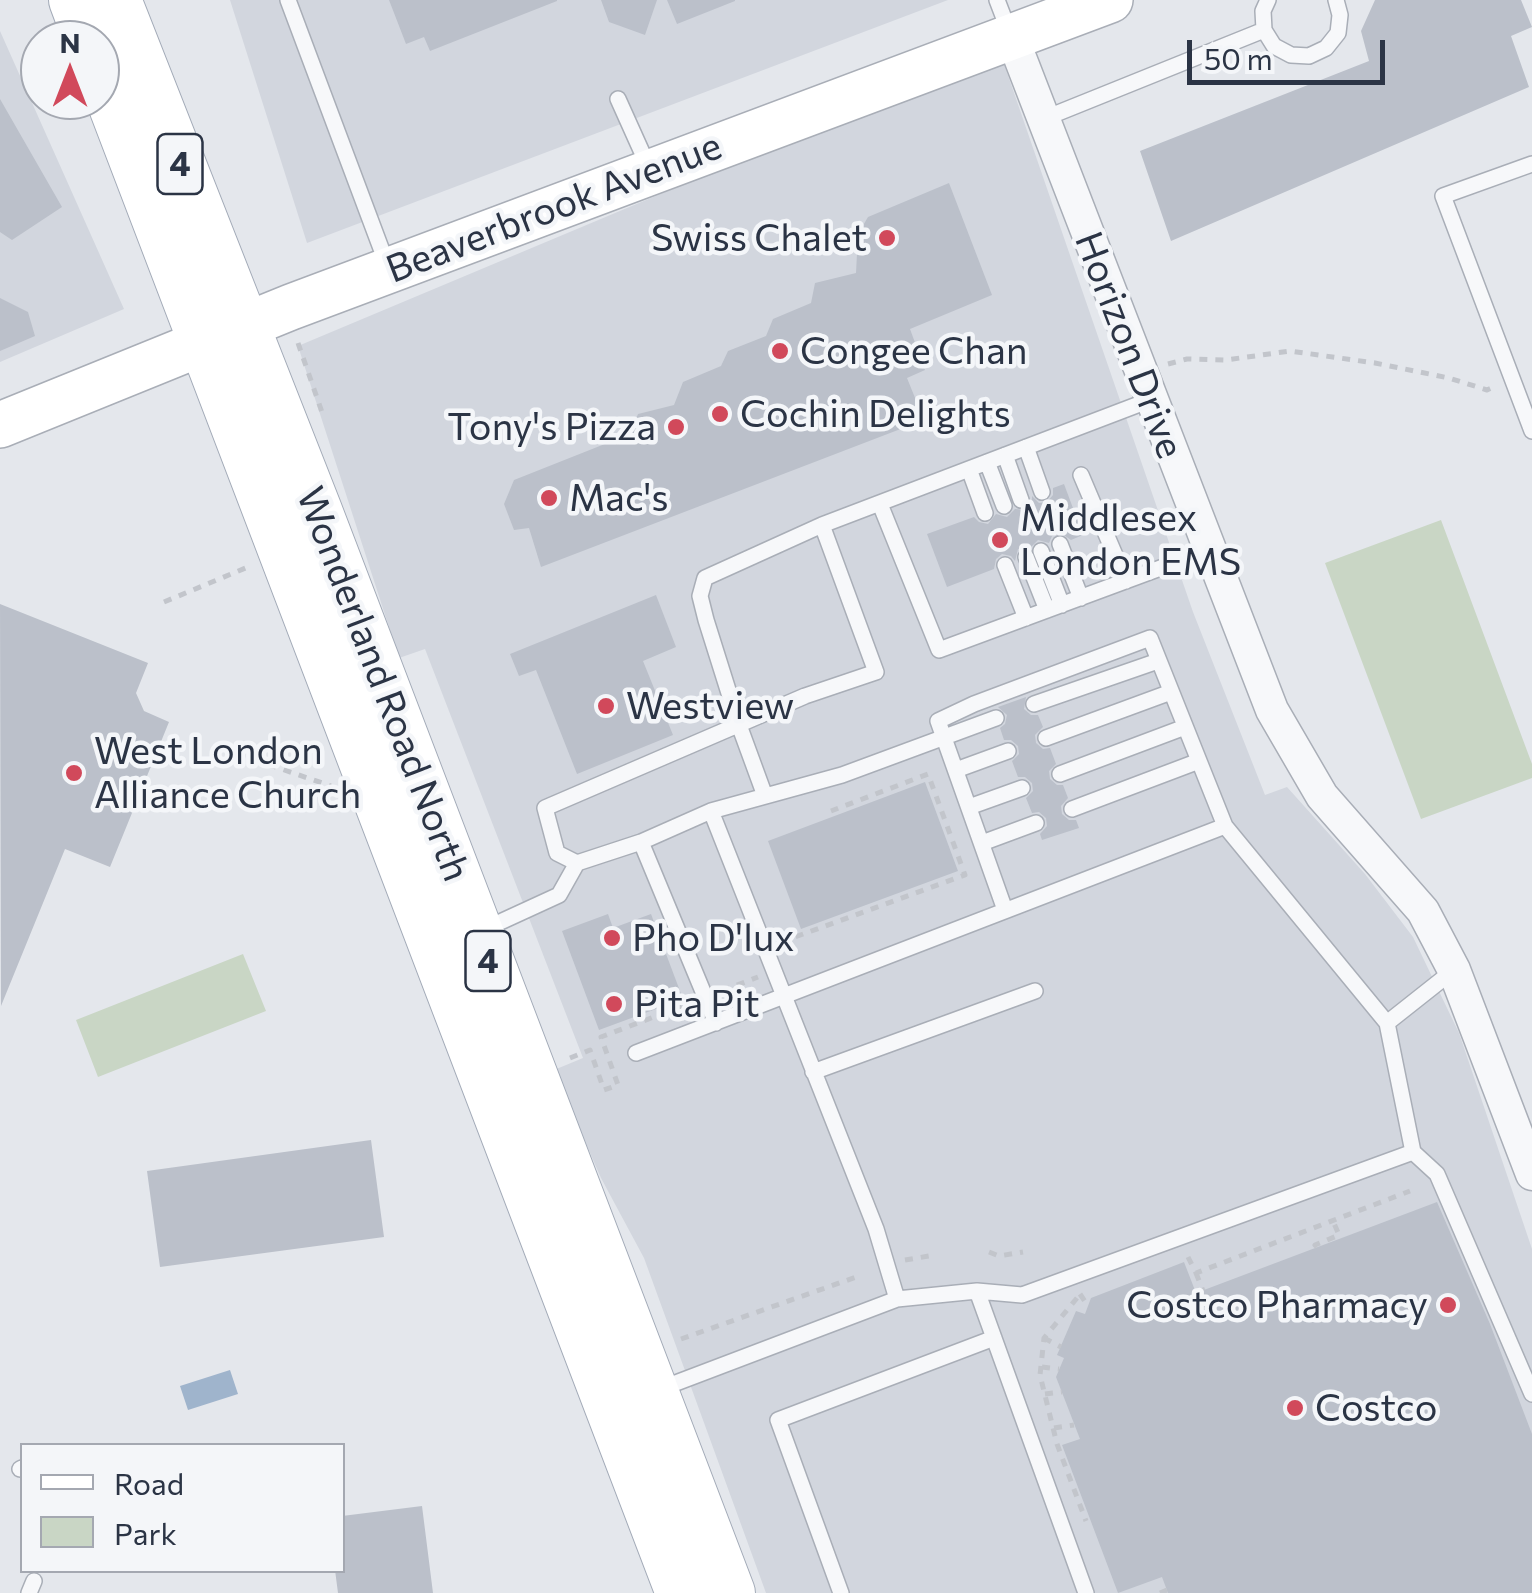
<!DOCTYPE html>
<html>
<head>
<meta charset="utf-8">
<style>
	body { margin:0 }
	#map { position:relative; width:1532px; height:1593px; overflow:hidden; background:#e4e7ec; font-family:Commissioner,sans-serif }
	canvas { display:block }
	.legend { position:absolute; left:20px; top:1443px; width:325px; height:130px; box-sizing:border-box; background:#f4f6f9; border:2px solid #a4a8b1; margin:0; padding:12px 18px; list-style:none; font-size:30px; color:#2b3445 }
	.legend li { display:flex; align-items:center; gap:20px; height:50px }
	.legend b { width:50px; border:2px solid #a4a8b1 }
	.north { position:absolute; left:20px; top:20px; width:100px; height:100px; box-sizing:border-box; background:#f4f6f9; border:2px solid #a4a8b1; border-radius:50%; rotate:0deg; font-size:28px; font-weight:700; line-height:40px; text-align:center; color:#2b3445 }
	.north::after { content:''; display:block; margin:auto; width:35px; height:45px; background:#d1495b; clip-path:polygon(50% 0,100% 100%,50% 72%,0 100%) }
	.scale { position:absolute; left:1187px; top:40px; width:198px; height:45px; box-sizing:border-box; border:5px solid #2b3445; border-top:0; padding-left:12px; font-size:30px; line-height:35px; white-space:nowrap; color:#2b3445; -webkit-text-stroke:8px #f4f6f9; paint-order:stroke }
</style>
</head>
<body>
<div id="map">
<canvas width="1532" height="1593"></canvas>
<ul class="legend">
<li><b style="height:12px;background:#fff"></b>Road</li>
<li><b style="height:28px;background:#c9d6c5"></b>Park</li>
</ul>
<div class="north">N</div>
<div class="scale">50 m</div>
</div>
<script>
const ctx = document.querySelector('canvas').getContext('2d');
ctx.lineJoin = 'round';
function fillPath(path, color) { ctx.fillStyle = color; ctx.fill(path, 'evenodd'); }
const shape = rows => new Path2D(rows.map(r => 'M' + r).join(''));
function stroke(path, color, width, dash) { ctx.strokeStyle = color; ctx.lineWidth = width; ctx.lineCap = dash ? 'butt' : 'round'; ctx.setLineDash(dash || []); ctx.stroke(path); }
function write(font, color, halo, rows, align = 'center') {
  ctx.font = font + ' Commissioner,sans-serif'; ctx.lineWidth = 9; ctx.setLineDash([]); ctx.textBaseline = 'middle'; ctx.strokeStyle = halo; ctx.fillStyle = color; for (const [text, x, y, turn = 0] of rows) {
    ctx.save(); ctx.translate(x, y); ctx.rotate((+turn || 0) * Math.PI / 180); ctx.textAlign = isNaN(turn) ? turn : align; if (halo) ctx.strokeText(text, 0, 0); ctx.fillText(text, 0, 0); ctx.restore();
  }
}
fillPath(shape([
	[230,0,948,0,307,243],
	[0,31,124,309,0,362],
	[1002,58,1193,612,1265,795,1287,787,1365,874,1413,937,1459,1033,1532,1249,1532,1593,766,1593,644,1258,601,1178,554,1070,583,1058,425,649,399,658,298,346,658,195]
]), '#d2d6de');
fillPath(shape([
	[1441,520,1532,764,1532,778,1421,819,1325,563],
	[243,954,266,1011,98,1077,76,1020]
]), '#c9d6c5');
fillPath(shape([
	[230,1370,238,1394,188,1410,180,1386]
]), '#9fb4cc');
fillPath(shape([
	[389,0,557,0,557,1,430,51,424,37,406,44],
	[601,0,657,0,645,35,609,22],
	[667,0,735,0,735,1,677,24],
	[1375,0,1521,0,1532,27,1511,36,1529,87,1171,241,1140,151,1369,61,1361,31],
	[0,99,62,207,12,240,0,232],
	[949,183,992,295,910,329,925,370,907,378,924,420,541,567,529,528,514,530,504,504,514,480,630,434,638,414,674,405,683,382,721,366,728,351,766,336,773,319,811,303,815,283,856,273,858,234,868,217],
	[0,298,28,312,35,336,0,351],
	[1064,484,1083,535,1071,540,1061,533,1052,536,1049,543,1038,540,1031,547,1018,549,1015,561,1011,556,1002,554,996,559,994,569,947,587,927,534,974,517,979,522,988,524,996,514,1007,517,1015,509,1026,510,1032,503,1032,496,1039,503,1047,502,1053,495,1053,488],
	[656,595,676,647,643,661,673,735,577,774,536,670,519,676,510,654],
	[0,604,148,663,136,693,144,711,169,722,110,867,65,849,1,1006],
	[1026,697,1024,709,1031,715,1038,715,1043,727,1035,735,1036,743,1043,749,1050,748,1056,764,1049,771,1050,779,1057,785,1063,785,1068,798,1061,806,1062,814,1069,820,1076,820,1079,828,1042,840,1040,834,1047,826,1046,818,1039,812,1032,813,1026,798,1033,791,1032,783,1025,777,1018,777,1012,761,1019,754,1018,746,1011,740,1004,740,1000,728,1005,724,1007,715,998,707],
	[925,782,958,871,801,929,768,841],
	[608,914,613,928,651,914,683,999,599,1030,562,931],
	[371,1140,384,1237,160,1267,147,1171],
	[1437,1202,1490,1324,1532,1434,1532,1593,1168,1593,1162,1577,1118,1593,1062,1445,1080,1439,1056,1377,1064,1358,1057,1355,1076,1311,1085,1314,1091,1298,1184,1262,1196,1293],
	[422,1506,433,1593,338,1593,335,1570,342,1570,342,1516]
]), '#bbc0ca');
const lane = shape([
	[288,0,388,267],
	[997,0,1010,34],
	[1268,0,1263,11,1264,30,1274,46,1291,55,1309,56,1326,48,1338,33,1340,15,1336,0],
	[618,99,649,168],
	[1043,119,1264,30],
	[1532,164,1443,196,1532,431],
	[1026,447,1042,492],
	[1005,455,1021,500],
	[987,462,1004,506],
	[969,469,985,513],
	[1081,475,1126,581],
	[880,504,939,650,1209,550],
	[822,525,876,672,805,696,545,808,557,853,577,863,641,842,711,811,842,775,996,718],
	[1060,544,1081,598],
	[1041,551,1062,605],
	[1026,557,1047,610],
	[1005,565,1026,618],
	[1034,704,1158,661],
	[1046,738,1171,692],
	[956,770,1008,751],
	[1060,774,1185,727],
	[765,796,739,725,706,620,700,596,705,578,822,525,1150,400],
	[969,807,1022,788],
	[1072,809,1199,761],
	[711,811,876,1229,897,1299],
	[641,842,716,1023],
	[982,843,1036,823],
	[1005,910,938,721,974,704,1150,638,1225,826],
	[485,929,559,895,577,863],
	[1387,1023,1454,970],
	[636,1053,1225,826,1387,1023,1413,1152,1437,1174,1532,1394],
	[813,1072,1035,991],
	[977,1291,1086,1593],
	[660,1389,897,1299,977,1291,1022,1295,1413,1152],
	[20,1469,22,1468],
	[29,1593,34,1581],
	[841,1593,778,1420,994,1338]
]);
const street = shape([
	[1012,37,1272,710,1322,796,1423,911,1454,970,1532,1174]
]);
const secondary = shape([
	[0,425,291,307,1110,0]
]);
const primary = shape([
	[74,0,89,40],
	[116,0,317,511,730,1593],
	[100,70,681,1593]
]);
stroke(lane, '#a9aeb7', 18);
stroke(street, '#a9aeb7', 35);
stroke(secondary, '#a9aeb7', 48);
stroke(primary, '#a3abb8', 52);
stroke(shape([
	[298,343,324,418],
	[1168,364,1187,359,1226,360,1290,351,1375,363,1449,378,1487,390,1496,386],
	[164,602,248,567],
	[223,749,331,786],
	[786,944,784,941,965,875,928,774,831,811],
	[722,991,758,977],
	[570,1058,590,1050,604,1090,618,1085,601,1037,688,1004],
	[1317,1247,1315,1245,1339,1235,1333,1221],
	[989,1252,999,1256,1023,1252],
	[1188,1257,1196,1273,1410,1191],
	[905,1260,935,1255],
	[1196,1273,1203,1291],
	[1080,1294,1088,1306],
	[1077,1298,1044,1338,1040,1375,1057,1444,1086,1521],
	[1044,1338,1061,1347],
	[681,1339,859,1276],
	[1042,1367,1059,1369],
	[1045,1394,1062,1392],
	[1054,1428,1074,1425],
	[1160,1593,1167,1590]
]), '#c2c5cb', 5, [8, 8]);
stroke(lane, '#f7f8fa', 15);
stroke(street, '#f7f8fa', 32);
stroke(secondary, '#fff', 45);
stroke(primary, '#fff', 50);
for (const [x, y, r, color] of [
	[887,238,10,"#d1495b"],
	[780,351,10,"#d1495b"],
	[720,414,10,"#d1495b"],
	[676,427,10,"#d1495b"],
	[549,498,10,"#d1495b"],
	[1000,540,10,"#d1495b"],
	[606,706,10,"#d1495b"],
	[74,773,10,"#d1495b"],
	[612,938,10,"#d1495b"],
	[614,1004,10,"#d1495b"],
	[1448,1305,10,"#d1495b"],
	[1295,1408,10,"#d1495b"]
]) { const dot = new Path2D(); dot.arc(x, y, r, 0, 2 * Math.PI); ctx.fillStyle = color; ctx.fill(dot); stroke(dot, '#f4f6f9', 4); }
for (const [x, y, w] of [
	[180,164,45],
	[488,961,45]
]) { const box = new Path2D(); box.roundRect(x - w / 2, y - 30, w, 60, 8); ctx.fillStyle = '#f4f6f9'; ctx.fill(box); stroke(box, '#2b3445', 2.5); }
write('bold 35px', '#2b3445', null, [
	["4",180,164],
	["4",488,961]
]);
write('38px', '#2b3445', '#f4f6f9', [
	["Beaverbrook Avenue",554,208,-21],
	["Horizon Drive",1129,345,69],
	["Wonderland Road North",383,684,69]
]);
write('38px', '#2b3445', '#f4f6f9', [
	["Swiss Chalet",867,238,"right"],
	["Congee Chan",800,351],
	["Cochin Delights",740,414],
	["Tony's Pizza",656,427,"right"],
	["Mac's",569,498],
	["Middlesex",1020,518],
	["London EMS",1020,562],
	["Westview",626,706],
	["West London",94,751],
	["Alliance Church",94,795],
	["Pho D'lux",632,938],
	["Pita Pit",634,1004],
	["Costco Pharmacy",1428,1305,"right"],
	["Costco",1315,1408]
], 'left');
</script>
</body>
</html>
